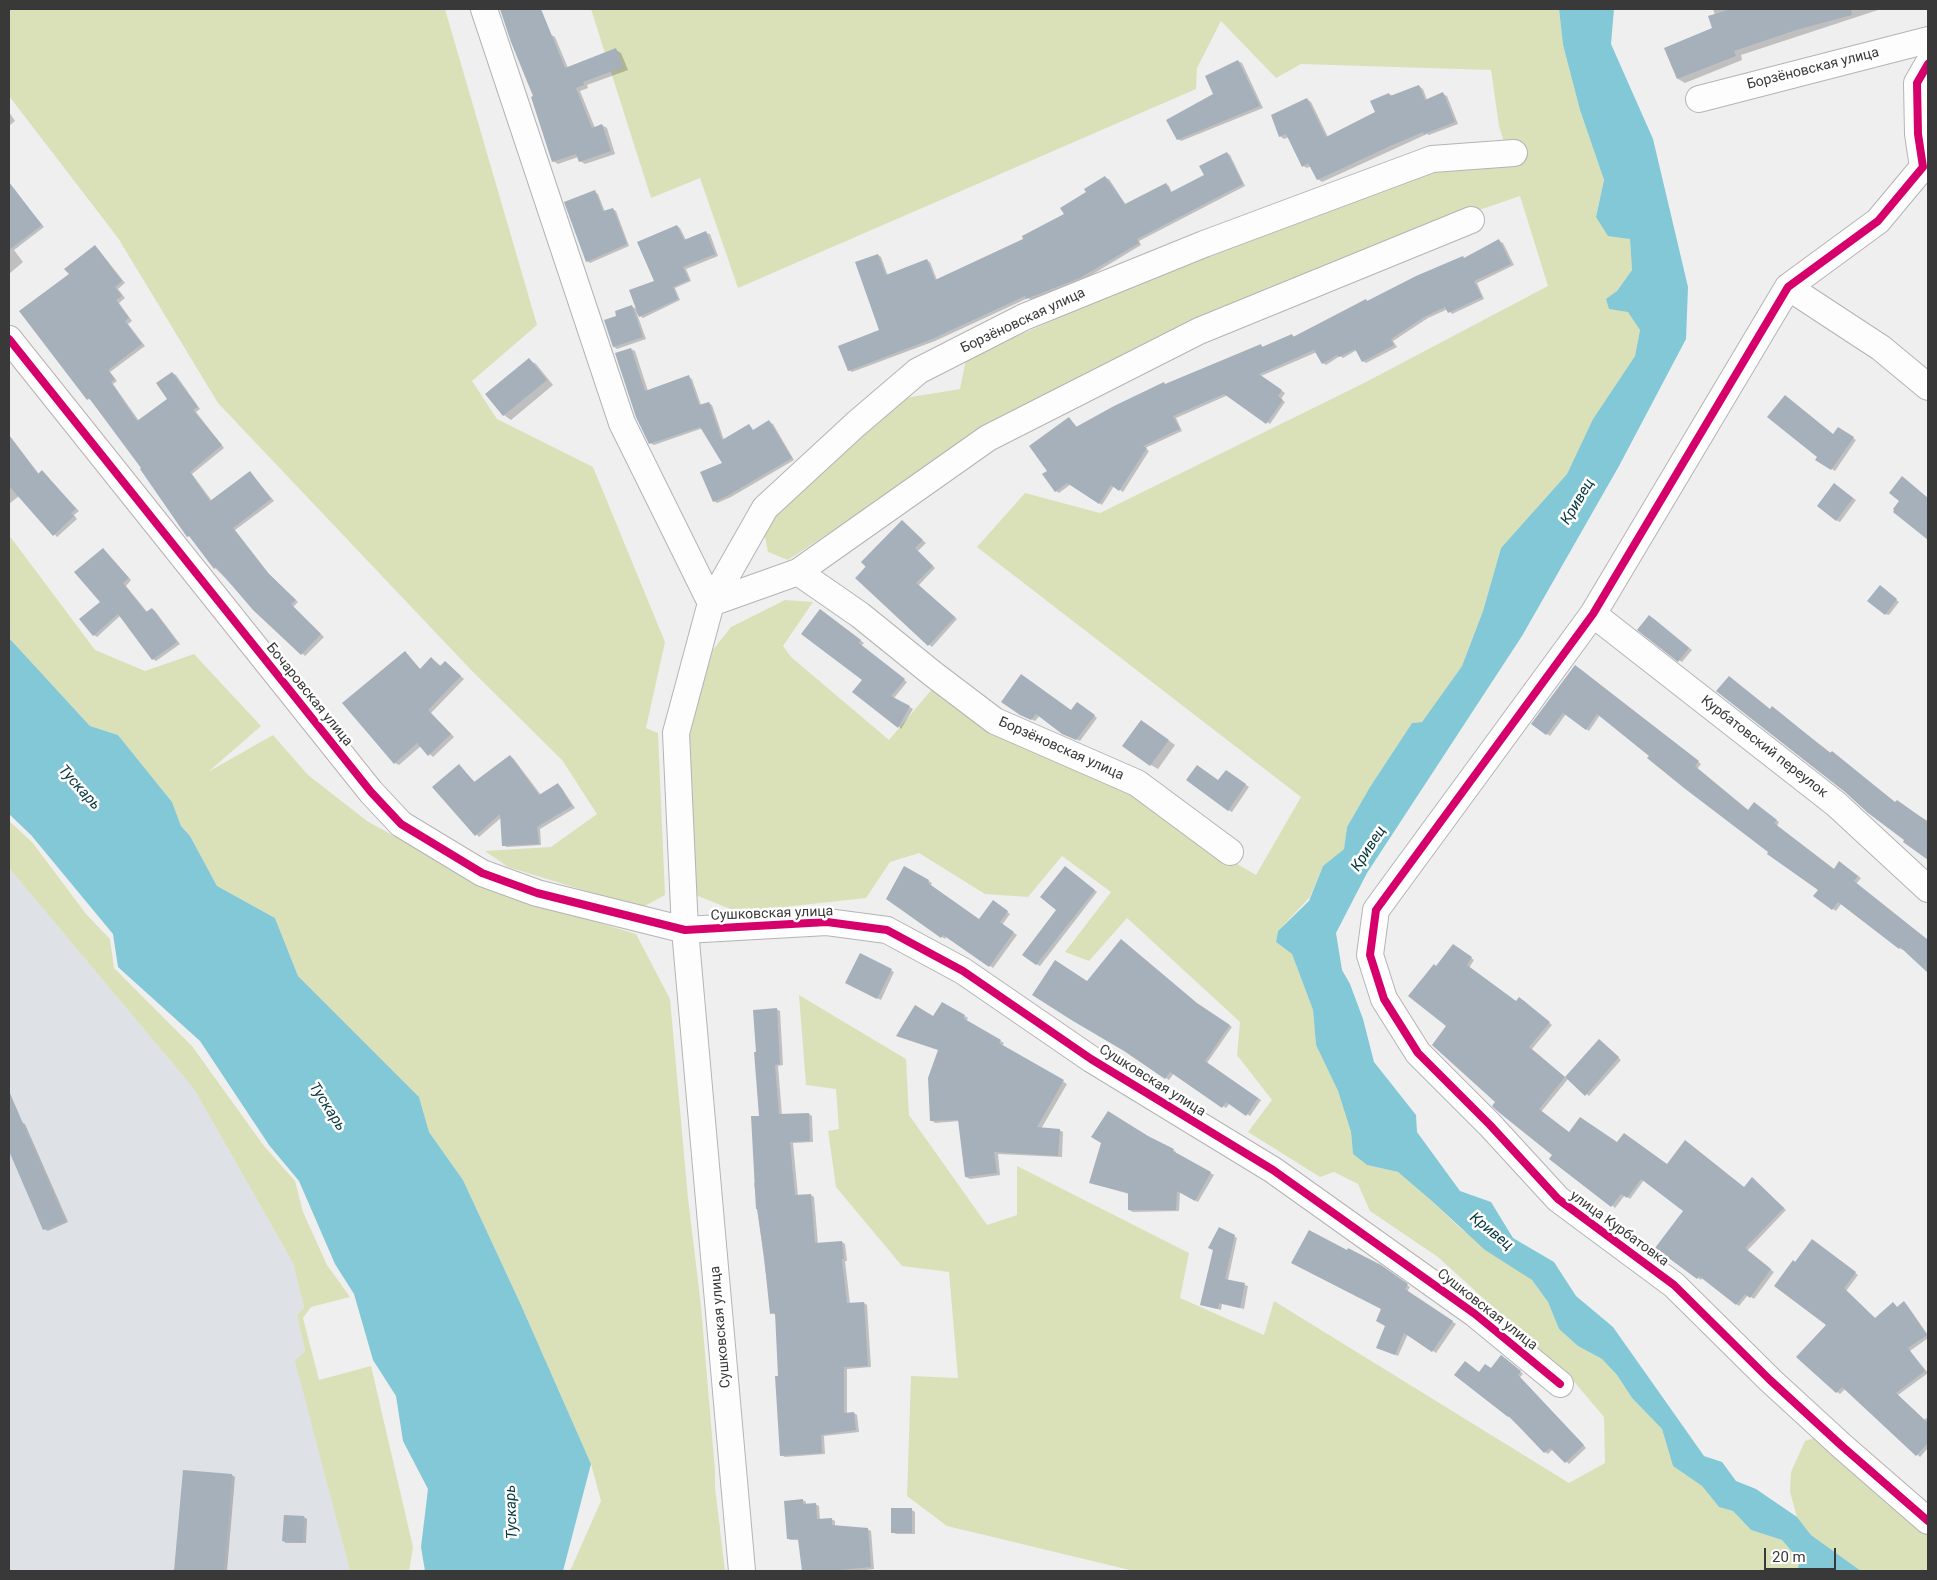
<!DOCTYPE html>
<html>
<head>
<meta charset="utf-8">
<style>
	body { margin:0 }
	#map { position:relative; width:1937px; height:1580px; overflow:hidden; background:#efefef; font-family:Roboto,sans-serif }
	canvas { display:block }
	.frame { position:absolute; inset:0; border:10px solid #39393a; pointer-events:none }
	.scale { position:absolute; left:1764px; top:1548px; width:72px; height:22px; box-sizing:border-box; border:2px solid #39393a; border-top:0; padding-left:6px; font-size:15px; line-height:18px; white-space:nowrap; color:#39393a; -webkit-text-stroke:4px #fff; paint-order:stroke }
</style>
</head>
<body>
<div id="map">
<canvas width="1937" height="1580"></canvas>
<div class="frame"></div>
<div class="scale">20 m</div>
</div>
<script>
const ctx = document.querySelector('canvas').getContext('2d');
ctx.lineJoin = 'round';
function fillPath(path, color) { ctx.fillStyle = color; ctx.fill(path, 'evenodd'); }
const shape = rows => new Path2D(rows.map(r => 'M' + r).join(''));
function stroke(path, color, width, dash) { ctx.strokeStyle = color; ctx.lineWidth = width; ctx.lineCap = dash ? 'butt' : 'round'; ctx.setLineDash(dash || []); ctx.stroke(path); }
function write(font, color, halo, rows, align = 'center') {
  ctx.font = font + ' Roboto,sans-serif'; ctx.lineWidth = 5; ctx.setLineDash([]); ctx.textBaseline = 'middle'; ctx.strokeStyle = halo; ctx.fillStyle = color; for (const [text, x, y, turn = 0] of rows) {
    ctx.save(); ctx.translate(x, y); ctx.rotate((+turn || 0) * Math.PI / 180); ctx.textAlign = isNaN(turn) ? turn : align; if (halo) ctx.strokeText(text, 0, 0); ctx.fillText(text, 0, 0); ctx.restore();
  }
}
fillPath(shape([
	[9,868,194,1089,293,1263,304,1307,297,1315,305,1351,296,1361,350,1571,9,1571]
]), '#dee1e5');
fillPath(shape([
	[9,9,445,9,537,325,472,381,497,419,593,467,665,642,646,728,658,733,665,895,641,908,508,867,485,851,551,847,597,814,562,760,472,671,218,403,118,238,9,96],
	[591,9,1559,9,1563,45,1580,110,1604,180,1596,217,1630,239,1632,270,1617,291,1609,309,1628,311,1640,330,1635,356,1593,419,1567,474,1501,548,1483,611,1462,666,1422,722,1412,723,1370,787,1347,827,1344,849,1323,866,1310,897,1278,931,1276,942,1292,954,1313,1010,1316,1045,1338,1091,1351,1132,1353,1154,1367,1165,1398,1172,1433,1202,1461,1229,1532,1280,1548,1302,1559,1329,1578,1346,1602,1359,1617,1375,1632,1398,1662,1429,1673,1466,1702,1486,1719,1507,1733,1511,1751,1530,1782,1540,1800,1561,1797,1571,1134,1571,947,1526,907,1496,911,1376,958,1378,949,1272,902,1266,836,1187,828,1131,839,1129,836,1089,806,1085,799,995,906,1059,909,1115,987,1225,1017,1215,1017,1166,1189,1253,1180,1298,1264,1335,1274,1301,1569,1483,1605,1463,1604,1417,1571,1378,1438,1257,1370,1211,1358,1184,1334,1172,1320,1177,1248,1132,1272,1100,1237,1055,1240,1022,1127,918,1089,961,1065,952,1111,892,1062,856,1028,897,985,894,919,853,890,862,866,898,738,912,693,894,683,735,705,660,731,627,785,600,813,602,783,646,791,657,889,740,933,688,1144,799,1203,844,1256,875,1301,797,977,547,1025,493,1100,513,1364,383,1548,286,1520,196,1456,218,982,432,788,560,768,552,763,527,905,398,960,389,966,359,1215,248,1433,169,1511,164,1499,126,1491,70,1301,64,1276,78,1221,21,1197,68,1196,89,738,288,700,178,651,198],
	[9,535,95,650,145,671,194,654,261,726,208,772,273,735,308,775,367,821,489,889,636,934,670,999,688,1198,701,1306,715,1471,715,1487,725,1571,570,1571,601,1501,591,1464,521,1305,463,1180,429,1132,419,1097,298,976,275,918,217,886,190,836,181,826,172,802,118,735,90,726,9,638],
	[9,821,32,842,86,914,110,939,114,968,192,1046,264,1146,295,1181,303,1212,327,1265,350,1297,311,1307,303,1318,319,1380,371,1366,413,1547,409,1571,350,1571,295,1361,305,1351,297,1315,304,1307,293,1263,194,1089,9,868],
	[1823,1435,1928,1527,1928,1571,1861,1571,1811,1535,1797,1517,1790,1492,1791,1472,1805,1441]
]), '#dae1b9');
fillPath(shape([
	[1559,9,1614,9,1611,44,1653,139,1688,287,1686,339,1619,466,1522,636,1367,873,1336,933,1342,970,1350,984,1363,1019,1374,1062,1416,1115,1417,1132,1460,1191,1491,1202,1513,1238,1554,1262,1576,1296,1613,1327,1704,1456,1722,1462,1736,1481,1756,1489,1797,1517,1811,1535,1861,1571,1797,1571,1800,1561,1782,1540,1751,1530,1733,1511,1719,1507,1702,1486,1673,1466,1662,1429,1632,1398,1617,1375,1602,1359,1578,1346,1559,1329,1548,1302,1532,1280,1485,1250,1433,1202,1398,1172,1367,1165,1353,1154,1351,1132,1338,1091,1316,1045,1313,1010,1292,954,1276,942,1278,931,1309,901,1323,866,1344,849,1347,827,1370,787,1412,723,1422,722,1462,666,1483,611,1501,548,1567,474,1593,419,1635,356,1640,330,1628,312,1609,309,1606,299,1617,291,1632,270,1630,239,1608,236,1596,217,1604,180,1580,110,1563,45],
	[9,638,90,726,118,735,172,802,181,826,190,836,217,886,275,918,298,976,419,1097,429,1132,463,1180,521,1305,591,1464,563,1571,425,1571,421,1547,428,1489,403,1441,396,1396,373,1360,354,1294,335,1264,299,1181,269,1145,200,1041,118,967,113,934,31,835,9,814]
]), '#82c8d6');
fillPath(shape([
	[501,9,539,9,547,35,550,34,555,37,568,68,616,50,621,53,628,70,587,85,588,88,580,91,595,128,602,125,607,128,615,154,585,164,580,161,578,157,558,164,553,161,535,97],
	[1713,9,1881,9,1741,55,1742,60,1685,83,1678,79,1714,29,1715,15],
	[1238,61,1242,63,1263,108,1181,141,1178,139,1215,94],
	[1419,86,1423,89,1427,100,1443,94,1447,96,1458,124,1429,135,1427,134,1322,182,1318,179,1311,166,1307,168,1303,166,1289,137,1284,139,1280,136,1307,99,1311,102,1328,137,1377,113,1389,94,1393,96],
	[9,112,15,121,9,126],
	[1227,153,1230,155,1245,186,1139,241,1141,245,1083,280,1031,300,1028,298,935,341,852,372,849,370,880,331,878,255,881,257,888,276,926,260,930,262,937,280,1025,240,1065,215,1087,192,1105,178,1109,179,1126,205,1166,184,1169,186,1172,193,1206,176],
	[14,191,44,227,14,250,23,262,9,274,9,195],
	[595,192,598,194,605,212,612,209,616,211,629,246,590,263,587,261],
	[677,226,680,228,686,240,706,233,710,234,718,256,686,269,691,281,675,288,680,300,643,318,637,314,646,339,617,349,614,347,605,321,618,317,631,306,637,309,656,282],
	[1499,241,1503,243,1514,265,1477,283,1484,299,1452,314,1448,309,1428,318,1393,341,1397,347,1366,363,1363,361,1357,350,1343,358,1340,356,1326,365,1323,363,1317,352,1261,376,1285,393,1281,399,1285,402,1270,424,1228,395,1176,418,1182,431,1145,448,1149,451,1123,492,1114,486,1102,505,1071,484,1059,493,1056,491,1049,471,1069,418,1078,428,1166,385,1261,346,1264,347,1292,335,1296,338,1366,301,1368,302,1465,259],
	[95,247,98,249,125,283,118,289,125,298,119,303,132,321,128,324,145,346,110,372,117,381,113,384,139,421,169,399,172,373,176,375,200,409,196,412,224,448,192,474,212,501,250,472,274,501,235,530,270,575,298,602,293,607,324,637,305,656,215,568,192,537,188,536,143,468,92,400,88,399,71,274],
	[631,349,635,351,648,391,689,377,692,379,701,405,709,403,712,405,724,440,749,425,754,431,769,422,773,424,794,460,731,497,717,503,714,501,723,463,703,428,654,445,650,443],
	[529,360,536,364,553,385,511,420,504,415,487,394],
	[1839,428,1856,440,1835,471,1817,459],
	[9,435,39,474,45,474,79,511,74,515,77,519,57,537,19,496,9,504],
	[1838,487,1856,500,1840,522,1836,520],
	[902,522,926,543,918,551,935,568,919,585,957,619,932,647,856,578],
	[103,549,131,580,126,586,148,613,152,609,155,611,180,644,156,661,153,659,121,615,97,637,94,635,102,602],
	[1883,589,1899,602,1889,615,1885,614],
	[823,613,864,643,861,646,907,682,894,698,913,709,901,729,864,680],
	[1653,618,1692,650,1682,662,1679,660],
	[405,653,421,670,431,659,441,666,445,662,449,665,464,679,431,713,454,737,433,757,421,746,399,765,395,763],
	[1579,668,1701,764,1697,769,1749,811,1757,806,1779,822,1777,826,1834,870,1843,865,1861,878,1856,884,1928,940,1928,971,1904,949,1903,950,1899,948,1841,904,1836,911,1833,909,1819,890,1600,715,1589,731,1566,714,1550,736,1533,724],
	[1081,705,1097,718,1080,741,1067,735,1040,715,1035,721,1020,714,1072,711],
	[1771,710,1775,710,1896,803,1928,821,1928,859,1905,841,1906,839],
	[1149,726,1175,745,1158,769,1151,765],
	[510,757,513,758,541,795,558,785,561,787,575,808,540,829,541,845,507,847,503,845,502,817,479,837,434,788,459,766,476,783],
	[1230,773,1249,787,1232,812,1228,810,1219,782],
	[905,868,932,883,930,886,980,921,996,904,1010,914,1002,925,1017,935,993,968,947,936,945,939,942,937,887,899],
	[1068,870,1097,892,1040,966,1036,964,1058,910],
	[1456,947,1474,960,1469,968,1516,1002,1523,1000,1552,1025,1532,1049,1566,1078,1602,1043,1621,1060,1589,1096,1568,1079,1541,1112,1570,1134,1618,1144,1668,1165,1744,1188,1755,1181,1786,1210,1747,1251,1774,1272,1754,1299,1748,1295,1739,1306,1702,1278,1701,1280,1698,1278,1684,1211,1644,1180,1630,1199,1625,1195,1615,1208,1554,1155,1448,1026,1437,968],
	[861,955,894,972,881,1000,847,983],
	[1087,983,1200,1006,1232,1027,1207,1063,1261,1100,1250,1116,1230,1103,1226,1108,1174,1073,1169,1080,1125,1050],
	[943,1003,968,1018,966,1021,1004,1043,1002,1046,1067,1084,1041,1129,1059,1130,1063,1132,1062,1157,998,1154,1000,1175,970,1179,966,1177,960,1121,935,1123,931,1120,940,1050,934,1018],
	[776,1009,780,1011,783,1065,778,1066,782,1115,809,1114,812,1116,813,1142,793,1143,798,1196,811,1195,814,1197,818,1244,842,1242,845,1244,847,1261,845,1261,850,1304,864,1303,867,1305,871,1367,847,1369,847,1414,854,1413,857,1415,859,1432,824,1436,825,1454,785,1457,781,1455,777,1315,771,1313,754,1183,756,1183,760,1117,757,1053],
	[21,1122,25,1124,68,1222,48,1231,44,1229,9,1148,9,1127],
	[1149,1138,1173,1150,1176,1152,1175,1154,1214,1175,1198,1202,1180,1192,1179,1211,1133,1212,1129,1210,1129,1194,1094,1184,1102,1143],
	[1220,1229,1237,1238,1228,1280,1248,1286,1244,1309,1222,1304,1221,1310,1205,1306],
	[1815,1242,1858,1275,1846,1291,1876,1319,1893,1303,1898,1308,1904,1303,1907,1305,1928,1335,1928,1338,1910,1351,1928,1373,1898,1395,1924,1420,1928,1417,1928,1448,1920,1457,1845,1389,1840,1394,1837,1392,1798,1357,1828,1324,1796,1264],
	[1385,1269,1410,1287,1407,1292,1456,1324,1436,1353,1408,1334,1398,1356,1381,1349,1387,1326,1382,1308],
	[1505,1358,1523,1374,1520,1377,1586,1448,1569,1464,1553,1449,1548,1454,1545,1452,1508,1416,1480,1373,1491,1369],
	[184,1471,232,1475,235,1477,227,1571,176,1571],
	[803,1500,806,1502,806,1505,815,1504,819,1506,820,1520,831,1519,835,1521,835,1526,867,1529,871,1531,874,1569,857,1571,803,1571,799,1540,791,1540,788,1539],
	[912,1510,915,1512,915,1534,896,1534,893,1532],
	[304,1517,307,1519,306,1543,286,1543,283,1541]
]), '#0003');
fillPath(shape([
	[500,9,541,9,565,68,616,48,623,67,583,82,584,85,576,88,592,128,602,124,611,151,579,162,576,154,552,162,531,97,533,96,511,42],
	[1731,9,1851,9,1852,15,1796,30,1734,51,1736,56,1677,79,1664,48,1712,28,1708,16],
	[1238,60,1260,106,1177,140,1166,120,1213,94,1205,76],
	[1419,85,1425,100,1443,92,1455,122,1424,134,1423,132,1388,147,1317,180,1308,163,1302,167,1286,134,1279,137,1271,115,1307,98,1326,137,1375,112,1370,101,1389,93,1390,96],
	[1227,152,1243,184,1137,239,1139,243,1080,278,1026,299,1025,296,932,339,848,371,838,346,879,330,855,262,878,254,886,275,927,259,935,280,1023,239,1022,236,1064,214,1060,208,1086,192,1084,189,1105,176,1125,204,1166,183,1171,192,1204,175,1199,166],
	[9,182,42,225,9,250],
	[595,190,603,211,613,208,627,244,586,262,564,202],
	[677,225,684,240,706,231,715,254,683,267,689,280,673,287,678,299,639,317,629,290,654,281,637,242],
	[1499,239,1511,264,1474,281,1482,297,1448,313,1445,307,1424,317,1391,339,1394,345,1362,362,1355,349,1339,357,1337,355,1322,364,1314,350,1259,374,1282,390,1278,396,1283,400,1266,424,1224,394,1173,416,1180,429,1143,446,1147,448,1119,491,1111,485,1099,504,1067,483,1055,492,1042,474,1047,471,1029,446,1069,417,1076,427,1114,406,1164,382,1165,384,1261,344,1262,347,1292,334,1293,337,1366,299,1367,301,1416,276,1463,256,1464,258],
	[95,245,122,281,115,287,122,296,116,300,129,318,125,321,142,344,108,370,115,379,111,382,137,421,167,399,156,383,172,372,198,407,193,410,222,445,190,472,210,501,250,471,271,499,233,528,267,572,296,600,291,604,321,634,301,655,253,610,216,567,214,569,189,536,187,537,140,469,141,468,89,398,87,400,19,311,69,274,64,269],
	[632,305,643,337,613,347,604,320,616,316,615,311],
	[631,348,645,391,689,375,699,405,709,402,722,440,749,424,753,430,769,420,792,458,727,496,713,502,700,472,722,463,700,427,649,444,636,417,615,353],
	[529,358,547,380,503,416,485,394],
	[1785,395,1833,434,1838,427,1854,437,1831,470,1815,460,1817,457,1767,417],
	[9,435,38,474,42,470,76,509,71,513,74,516,53,536,9,486],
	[1902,476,1928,498,1928,540,1893,512,1894,510,1893,509,1899,501,1889,493],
	[1834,483,1853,498,1836,521,1817,506],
	[902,520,923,540,915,548,933,566,916,583,955,617,928,646,855,578,866,567,861,562],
	[103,548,129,578,123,583,146,612,152,608,177,642,152,660,118,614,93,636,79,619,100,602,74,572],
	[1880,585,1897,599,1885,615,1867,601],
	[820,609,861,640,859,643,905,679,891,696,910,706,898,728,852,692,862,680,801,634],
	[1649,615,1689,648,1678,662,1637,630],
	[405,651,420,669,431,657,440,666,445,661,461,676,428,710,451,734,428,756,417,743,394,764,342,703],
	[1575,665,1699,761,1695,766,1748,810,1754,802,1777,820,1774,823,1834,869,1839,861,1858,876,1854,881,1928,940,1928,973,1900,947,1899,949,1838,902,1832,910,1813,896,1818,890,1767,854,1768,852,1684,788,1647,758,1649,756,1597,714,1586,730,1563,713,1546,735,1531,724],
	[1021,674,1071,710,1077,702,1095,715,1076,740,1062,734,1036,714,1031,720,1020,715,1001,702],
	[1729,676,1770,709,1772,706,1830,753,1832,751,1895,802,1897,800,1928,822,1928,860,1903,842,1904,840,1868,813,1845,792,1716,691],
	[1141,720,1169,740,1150,766,1122,746],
	[510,755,539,795,558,783,572,806,537,827,539,844,502,846,500,814,475,836,432,787,459,764,474,782],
	[1197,765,1218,780,1226,770,1246,784,1228,811,1186,780],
	[904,866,929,880,928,883,979,919,993,900,1008,911,1000,922,1014,932,989,967,943,935,941,938,886,899],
	[1065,866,1095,890,1036,965,1022,955,1056,910,1040,897],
	[1121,939,1197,1003,1230,1025,1205,1061,1258,1098,1246,1116,1226,1102,1222,1108,1170,1072,1165,1079,1124,1051,1073,1021,1032,995,1055,960,1087,981],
	[1453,944,1472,957,1467,965,1516,1001,1519,997,1550,1022,1529,1047,1565,1077,1539,1109,1569,1132,1580,1117,1617,1142,1624,1133,1667,1164,1685,1140,1744,1187,1752,1177,1784,1208,1745,1248,1771,1269,1750,1298,1745,1294,1736,1305,1699,1276,1697,1279,1655,1248,1683,1211,1641,1179,1627,1198,1621,1194,1611,1207,1549,1159,1552,1155,1496,1110,1492,1106,1495,1102,1432,1045,1446,1026,1408,996,1434,964,1436,966],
	[860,953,892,969,877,999,845,983],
	[942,1002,965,1015,963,1018,1001,1040,999,1043,1064,1080,1037,1127,1060,1129,1058,1156,994,1152,997,1173,965,1177,958,1120,930,1121,928,1078,938,1050,896,1036,915,1005,933,1016],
	[777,1008,780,1064,775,1065,779,1114,809,1113,810,1141,790,1142,795,1195,811,1194,815,1243,842,1241,844,1259,842,1259,847,1303,864,1302,868,1366,844,1367,844,1413,854,1412,856,1430,821,1435,822,1453,780,1456,775,1376,778,1376,775,1313,770,1314,764,1256,757,1209,756,1209,751,1116,759,1116,754,1052,756,1052,753,1010],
	[1599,1039,1619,1057,1585,1096,1565,1077],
	[9,1091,65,1221,43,1230,9,1151],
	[1108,1111,1148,1136,1174,1149,1173,1151,1211,1172,1195,1201,1177,1191,1176,1210,1128,1210,1128,1193,1089,1183,1101,1143,1091,1137],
	[1219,1227,1235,1235,1225,1279,1245,1283,1240,1308,1219,1303,1218,1309,1200,1305,1213,1250,1208,1248],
	[1309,1230,1347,1250,1348,1248,1381,1265,1408,1284,1405,1289,1453,1321,1432,1352,1404,1333,1395,1355,1376,1348,1385,1326,1376,1321,1381,1309,1291,1263],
	[1812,1239,1856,1272,1844,1288,1875,1318,1893,1302,1897,1307,1904,1301,1927,1335,1908,1348,1925,1371,1896,1393,1928,1423,1928,1443,1916,1456,1842,1387,1836,1393,1796,1357,1826,1325,1774,1286,1793,1260,1795,1262],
	[1501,1355,1521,1371,1518,1375,1584,1445,1565,1463,1550,1448,1544,1453,1509,1416,1508,1417,1454,1375,1465,1361,1479,1372,1485,1364,1491,1368],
	[183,1470,232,1474,224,1571,174,1571],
	[803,1499,803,1504,816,1503,817,1519,832,1518,832,1525,868,1528,871,1567,829,1571,802,1571,798,1539,787,1539,784,1501],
	[891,1508,912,1508,912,1533,891,1533],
	[284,1515,304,1516,303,1542,282,1541]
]), '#a5b0ba');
const street = shape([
	[484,9,622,423,711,603,676,733,685,930,742,1571],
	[1928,64,1917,83,1918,134,1923,167,1878,221,1788,287,1593,614,1376,910,1370,955,1384,999,1418,1053,1490,1125,1558,1199,1674,1285,1770,1380,1843,1447,1928,1521],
	[1699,99,1928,40],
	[1788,287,1881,348,1928,387],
	[9,339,371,792,401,824,482,873,537,893,685,930,827,922,887,930,963,971,1091,1059,1273,1170,1475,1314,1560,1384],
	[798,572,860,615,933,674,995,721,1137,783,1230,852],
	[711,603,765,508,856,424,918,371,1024,317,1204,244,1432,159,1514,153],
	[711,603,798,572,988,438,1199,331,1471,220],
	[1593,614,1836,804,1928,889]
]);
stroke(street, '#b4b4b4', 28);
stroke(street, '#fdfdfd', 26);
stroke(shape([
	[1928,64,1917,83,1918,134,1923,167,1878,221,1788,287,1593,614,1376,910,1370,955,1384,999,1418,1053,1490,1125,1558,1199,1674,1285,1770,1380,1843,1447,1928,1521],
	[9,339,371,792,401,824,482,873,537,893,685,930,827,922,887,930,963,971,1091,1059,1273,1170,1475,1314,1560,1384]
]), '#d6006c', 8);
write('14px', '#39393a', '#fff', [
	["Борзёновская улица",1813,69,-14],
	["Борзёновская улица",1023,321,-25],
	["Бочаровская улица",309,695,51],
	["Курбатовский переулок",1764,747,38],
	["Борзёновская улица",1061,749,24],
	["Сушковская улица",772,914,-2],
	["Сушковская улица",1152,1081,32],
	["улица Курбатовка",1619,1229,36],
	["Сушковская улица",1487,1310,38],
	["Сушковская улица",721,1327,-95]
]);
write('italic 15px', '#04363e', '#fff', [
	["Кривец",1578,502,-59],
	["Тускарь",79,788,48],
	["Кривец",1369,849,-57],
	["Тускарь",327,1107,57],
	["Кривец",1491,1232,39],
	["Тускарь",512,1512,-92]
]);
</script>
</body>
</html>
